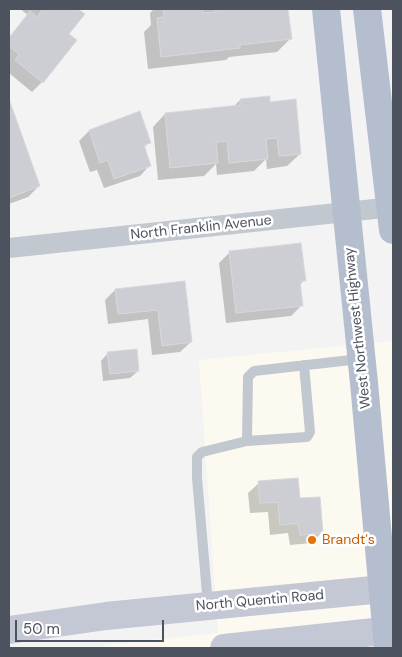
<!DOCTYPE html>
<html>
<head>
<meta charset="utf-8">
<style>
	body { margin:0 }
	#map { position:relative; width:402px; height:657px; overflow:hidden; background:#f4f3f3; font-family:"DM Sans",sans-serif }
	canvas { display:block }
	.frame { position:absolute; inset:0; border:10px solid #4c535e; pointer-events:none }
	.scale { position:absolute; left:15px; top:620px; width:149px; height:22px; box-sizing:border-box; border:2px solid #4c535e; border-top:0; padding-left:6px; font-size:15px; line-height:18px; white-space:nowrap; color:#4c535e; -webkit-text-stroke:4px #fff; paint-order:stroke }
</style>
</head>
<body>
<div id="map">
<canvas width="402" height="657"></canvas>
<div class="frame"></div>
<div class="scale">50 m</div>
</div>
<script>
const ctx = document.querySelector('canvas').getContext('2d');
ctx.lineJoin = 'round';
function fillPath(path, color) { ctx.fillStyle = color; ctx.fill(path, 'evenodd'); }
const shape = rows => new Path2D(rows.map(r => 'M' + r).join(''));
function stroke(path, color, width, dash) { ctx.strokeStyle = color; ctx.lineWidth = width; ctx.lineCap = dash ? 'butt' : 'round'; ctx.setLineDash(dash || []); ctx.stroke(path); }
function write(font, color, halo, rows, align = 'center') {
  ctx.font = font + ' "DM Sans",sans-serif'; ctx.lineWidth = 5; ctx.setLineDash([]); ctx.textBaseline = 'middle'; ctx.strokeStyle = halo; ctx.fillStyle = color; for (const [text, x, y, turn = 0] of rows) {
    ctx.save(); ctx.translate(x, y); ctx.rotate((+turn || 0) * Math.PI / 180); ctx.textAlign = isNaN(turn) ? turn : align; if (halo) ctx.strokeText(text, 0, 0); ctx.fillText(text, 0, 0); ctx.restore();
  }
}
fillPath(shape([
	[393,341,393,648,104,648,103,645,218,633,199,360]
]), '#fcfaf0');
fillPath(shape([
	[20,9,76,9,83,15,67,34,42,82,32,92,9,73,9,37,28,15],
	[154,9,287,9,290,39,277,52,229,57,226,60,148,69,144,32,151,25,150,13],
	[240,100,269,103,300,154,287,166,267,169,266,159,254,171,217,175,216,164,204,176,158,180,153,127,165,114,233,107],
	[9,103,39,186,28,197,9,204],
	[89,131,149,142,144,148,150,165,140,176,104,188,97,170,90,172,79,141],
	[230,252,304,280,300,285,302,305,291,316,226,323,219,263],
	[184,282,191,342,180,352,152,355,148,319,108,324,105,300,115,290],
	[108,353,138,371,130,378,103,381,101,361],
	[259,483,299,500,322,532,312,543,290,545,288,533,270,535,268,512,250,513,248,493]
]), '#0003');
const building = shape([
	[43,9,78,9,85,14,69,34,77,40,43,83,15,60,19,54,9,46,9,38,30,11,37,17,43,9],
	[163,9,202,9,203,13,216,12,215,9,288,9,292,39,240,45,240,48,161,57,157,18,164,17,163,9],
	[270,96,270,102,296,99,301,154,279,156,277,138,266,139,268,159,229,163,227,141,216,142,218,163,170,168,165,113,240,105,240,99,270,96],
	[9,99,40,186,9,198,9,99],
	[140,111,151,143,144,145,151,166,114,179,108,160,100,163,89,130,140,111],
	[301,243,306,281,300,281,303,306,236,313,229,251,301,243],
	[185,281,192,342,162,346,158,310,118,314,115,289,185,281],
	[137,349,139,371,110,374,107,352,137,349],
	[298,478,300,498,320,497,323,533,300,535,298,523,280,525,278,502,260,503,258,481,298,478]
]);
fillPath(building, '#cdced4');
stroke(building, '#d7d8dd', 1);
stroke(shape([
	[247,441,307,437,310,432,304,365],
	[208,605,197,478,197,457,202,452,247,441,248,377,254,371,360,359]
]), '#c2c8cf', 10);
stroke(shape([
	[9,248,393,207]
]), '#c2c8cf', 20);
stroke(shape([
	[9,630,106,616,393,588],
	[224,648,393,630]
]), '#c3c8d4', 28);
stroke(shape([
	[326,9,364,383,388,648],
	[367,9,393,230]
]), '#b5bece', 28);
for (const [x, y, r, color] of [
	[312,540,5,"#e8710a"]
]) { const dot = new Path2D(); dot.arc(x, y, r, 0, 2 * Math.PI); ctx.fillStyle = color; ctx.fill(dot); stroke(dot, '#fff', 2); }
write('14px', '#4c535e', '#fff', [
	["North Franklin Avenue",201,228,-6],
	["West Northwest Highway",358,328,-96],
	["North Quentin Road",260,601,-5]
]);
write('14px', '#c56008', '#fff', [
	["Brandt's",322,540]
], 'left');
</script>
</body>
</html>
